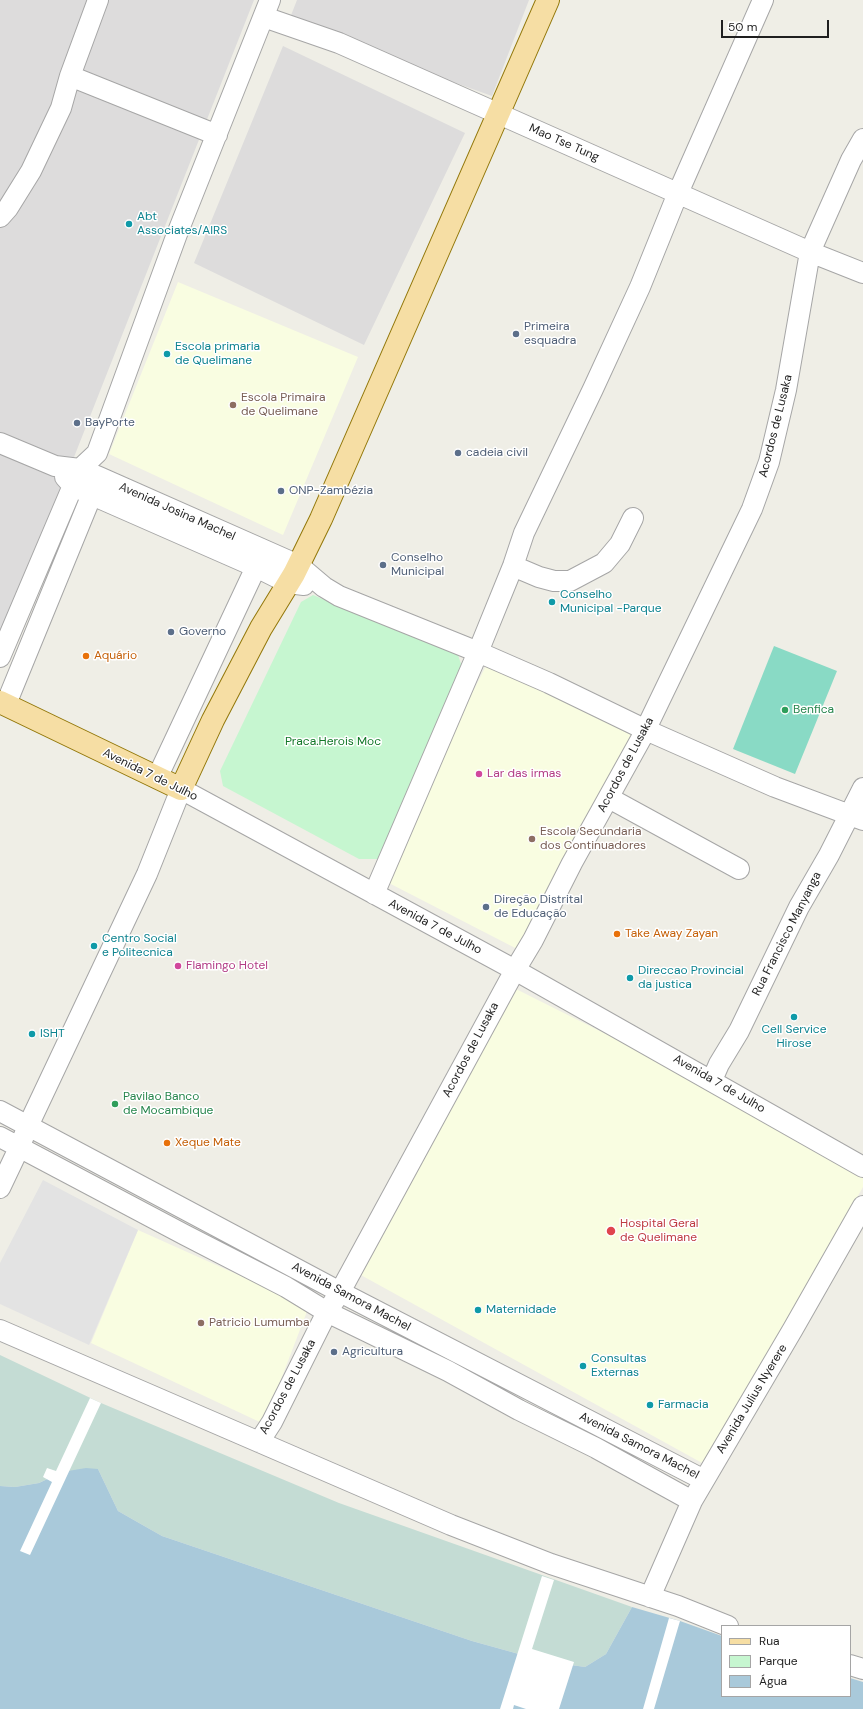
<!DOCTYPE html>
<html>
<head>
<meta charset="utf-8">
<style>
	body { margin:0 }
	#map { position:relative; width:863px; height:1709px; overflow:hidden; background:#efeee6; font-family:"DM Sans",sans-serif }
	canvas { display:block }
	.legend { position:absolute; left:721px; top:1625px; width:130px; height:72px; box-sizing:border-box; background:#fff; border:1px solid #a5a5a5; margin:0; padding:5px 7px; list-style:none; font-size:12px; color:#1f1f1f }
	.legend li { display:flex; align-items:center; gap:8px; height:20px }
	.legend b { width:20px; border:1px solid #a5a5a5 }
	.scale { position:absolute; left:721px; top:20px; width:108px; height:18px; box-sizing:border-box; border:2px solid #1f1f1f; border-top:0; padding-left:5px; font-size:12px; line-height:14px; white-space:nowrap; color:#1f1f1f; -webkit-text-stroke:3px #fff; paint-order:stroke }
</style>
</head>
<body>
<div id="map">
<canvas width="863" height="1709"></canvas>
<ul class="legend">
<li><b style="height:5px;background:#f6dea4"></b>Rua</li>
<li><b style="height:11px;background:#c6f6d0"></b>Parque</li>
<li><b style="height:11px;background:#a9c9da"></b>Água</li>
</ul>
<div class="scale">50 m</div>
</div>
<script>
const ctx = document.querySelector('canvas').getContext('2d');
ctx.lineJoin = 'round';
function fillPath(path, color) { ctx.fillStyle = color; ctx.fill(path, 'evenodd'); }
const shape = rows => new Path2D(rows.map(r => 'M' + r).join(''));
function stroke(path, color, width, dash) { ctx.strokeStyle = color; ctx.lineWidth = width; ctx.lineCap = dash ? 'butt' : 'round'; ctx.setLineDash(dash || []); ctx.stroke(path); }
function write(font, color, halo, rows, align = 'center') {
  ctx.font = font + ' "DM Sans",sans-serif'; ctx.lineWidth = 3; ctx.setLineDash([]); ctx.textBaseline = 'middle'; ctx.strokeStyle = halo; ctx.fillStyle = color; for (const [text, x, y, turn = 0] of rows) {
    ctx.save(); ctx.translate(x, y); ctx.rotate((+turn || 0) * Math.PI / 180); ctx.textAlign = isNaN(turn) ? turn : align; if (halo) ctx.strokeText(text, 0, 0); ctx.fillText(text, 0, 0); ctx.restore();
  }
}
fillPath(shape([
	[0,0,254,0,0,645],
	[297,0,529,0,492,96,288,23],
	[283,46,465,133,364,345,194,263]
]), '#dddcdc');
fillPath(shape([
	[178,282,358,357,283,535,109,454],
	[487,664,640,736,523,952,383,880,434,768],
	[516,989,863,1163,863,1187,704,1464,359,1274],
	[138,1230,301,1303,314,1293,264,1424,91,1343]
]), '#f9fde1');
fillPath(shape([
	[0,1355,101,1403,339,1503,632,1607,606,1654,585,1667,544,1661,472,1641,162,1536,118,1511,98,1469,62,1472,39,1483,15,1487,0,1486]
]), '#c4dcd4');
fillPath(shape([
	[313,595,458,655,463,670,378,859,359,859,223,786,220,771,301,602]
]), '#c6f6d0');
fillPath(shape([
	[774,646,837,671,795,774,733,749]
]), '#89dac5');
fillPath(shape([
	[43,1180,138,1230,89,1345,0,1304,0,1263]
]), '#e3e3e3');
fillPath(shape([
	[86,1468,98,1469,118,1511,162,1536,472,1641,544,1661,585,1667,606,1654,632,1607,680,1621,722,1636,722,1696,850,1696,850,1678,863,1682,863,1709,0,1709,0,1486,15,1487,39,1483,62,1472]
]), '#a9c9da');
fillPath(shape([
	[90,1398,101,1403,30,1555,20,1551,52,1482,43,1477,47,1468,56,1471],
	[542,1576,554,1580,532,1649,574,1662,559,1709,526,1709,514,1705,513,1709,500,1709],
	[669,1618,680,1621,654,1709,643,1709]
]), '#fff');
const minor = shape([
	[264,17,339,43,810,252,863,273],
	[70,76,217,135],
	[0,217,8,208,31,171,61,108,70,76,98,0],
	[0,443,55,466,80,469,99,477,298,565,324,587,339,596,478,652,549,683,646,730,775,787,863,820],
	[65,477,73,486,92,495,256,567,288,583,304,585],
	[513,566,539,577,554,581,570,581,604,563,620,544,633,518],
	[0,657,80,469,97,453,177,234,270,0],
	[6,704,97,482],
	[157,778,256,567],
	[609,798,739,869],
	[374,894,478,652,513,566,524,533,593,389,640,287,678,193,763,0],
	[712,1080,719,1064,739,1031,799,907,829,855,863,788],
	[0,1111,340,1292,704,1480],
	[0,1137,185,1235,286,1287,327,1312,448,1371,519,1410,596,1448,692,1501],
	[0,1188,19,1148,28,1126,147,874,181,789,515,970,863,1167],
	[0,1330,451,1525,551,1564,678,1606,728,1626],
	[259,1442,272,1422,327,1312,340,1292,515,970,533,940,572,863,642,737,752,509,769,462,786,390,810,252,851,160,863,139],
	[650,1597,692,1501,793,1329,863,1206],
	[850,1665,863,1669]
]);
const major = shape([
	[0,702,181,789,213,720,261,628,294,574,321,519,548,0]
]);
stroke(minor, '#a6a6a6', 22);
stroke(major, '#927709', 24);
stroke(minor, '#fff', 20);
stroke(major, '#f6dea4', 22);
for (const [x, y, r, color] of [
	[129,224,4,"#0f9aa8"],
	[516,334,4,"#5c6f8a"],
	[167,354,4,"#0f9aa8"],
	[233,405,4,"#8d6e63"],
	[77,423,4,"#5c6f8a"],
	[458,453,4,"#5c6f8a"],
	[281,491,4,"#5c6f8a"],
	[383,565,4,"#5c6f8a"],
	[552,602,4,"#0f9aa8"],
	[171,632,4,"#5c6f8a"],
	[86,656,4,"#e8710a"],
	[785,710,4,"#2e9e5b"],
	[479,774,4,"#d1479c"],
	[532,839,4,"#8d6e63"],
	[486,907,4,"#5c6f8a"],
	[617,934,4,"#e8710a"],
	[94,946,4,"#0f9aa8"],
	[178,966,4,"#d1479c"],
	[630,978,4,"#0f9aa8"],
	[794,1017,4,"#0f9aa8"],
	[32,1034,4,"#0f9aa8"],
	[115,1104,4,"#2e9e5b"],
	[167,1143,4,"#e8710a"],
	[611,1231,5,"#e0444e"],
	[478,1310,4,"#0f9aa8"],
	[201,1323,4,"#8d6e63"],
	[334,1352,4,"#5c6f8a"],
	[583,1366,4,"#0f9aa8"],
	[650,1405,4,"#0f9aa8"]
]) { const dot = new Path2D(); dot.arc(x, y, r, 0, 2 * Math.PI); ctx.fillStyle = color; ctx.fill(dot); stroke(dot, '#fff', 1.5); }
write('12px', '#1f1f1f', '#fff', [
	["Mao Tse Tung",564,143,24],
	["Acordos de Lusaka",776,426,-76],
	["Avenida Josina Machel",177,512,24],
	["Acordos de Lusaka",626,765,-62],
	["Avenida 7 de Julho",150,775,26],
	["Avenida 7 de Julho",435,927,28],
	["Rua Francisco Manyanga",787,934,-63],
	["Acordos de Lusaka",471,1050,-62],
	["Avenida 7 de Julho",719,1084,30],
	["Avenida Samora Machel",351,1297,28],
	["Acordos de Lusaka",288,1387,-62],
	["Avenida Julius Nyerere",752,1399,-59],
	["Avenida Samora Machel",639,1446,27]
]);
write('12px', '#0d838f', '#fff', [
	["Abt",137,217],
	["Associates/AIRS",137,231],
	["Escola primaria",175,347],
	["de Quelimane",175,361],
	["Conselho",560,595],
	["Municipal -Parque",560,609],
	["Centro Social",102,939],
	["e Politecnica",102,953],
	["Direccao Provincial",638,971],
	["da justica",638,985],
	["Cell Service",794,1030,"center"],
	["Hirose",794,1044,"center"],
	["ISHT",40,1034],
	["Maternidade",486,1310],
	["Consultas",591,1359],
	["Externas",591,1373],
	["Farmacia",658,1405]
], 'left');
write('12px', '#4e5e75', '#fff', [
	["Primeira",524,327],
	["esquadra",524,341],
	["BayPorte",85,423],
	["cadeia civil",466,453],
	["ONP-Zambézia",289,491],
	["Conselho",391,558],
	["Municipal",391,572],
	["Governo",179,632],
	["Direção Distrital",494,900],
	["de Educação",494,914],
	["Agricultura",342,1352]
], 'left');
write('12px', '#785e54', '#fff', [
	["Escola Primaira",241,398],
	["de Quelimane",241,412],
	["Escola Secundaria",540,832],
	["dos Continuadores",540,846],
	["Patricio Lumumba",209,1323]
], 'left');
write('12px', '#c56008', '#fff', [
	["Aquário",94,656],
	["Take Away Zayan",625,934],
	["Xeque Mate",175,1143]
], 'left');
write('12px', '#27864d', '#fff', [
	["Benfica",793,710],
	["Pavilao Banco",123,1097],
	["de Mocambique",123,1111]
], 'left');
write('12px', '#127828', '#fff', [
	["Praca.Herois Moc",333,742]
]);
write('12px', '#b23c85', '#fff', [
	["Lar das irmas",487,774],
	["Flamingo Hotel",186,966]
], 'left');
write('12px', '#be3a42', '#fff', [
	["Hospital Geral",620,1224],
	["de Quelimane",620,1238]
], 'left');
</script>
</body>
</html>
